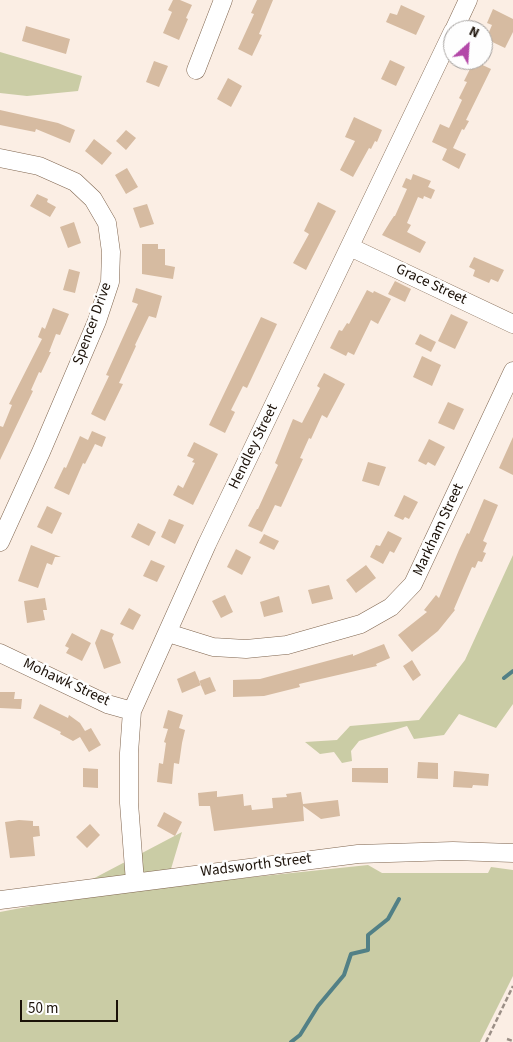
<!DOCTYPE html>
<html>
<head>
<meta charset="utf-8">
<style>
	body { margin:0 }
	#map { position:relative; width:513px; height:1042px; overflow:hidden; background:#fbeee4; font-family:"Source Sans 3",sans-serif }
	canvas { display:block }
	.north { position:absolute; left:443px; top:20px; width:50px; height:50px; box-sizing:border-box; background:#fefefe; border:1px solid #a39f9c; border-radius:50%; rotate:26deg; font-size:14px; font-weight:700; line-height:20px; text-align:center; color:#1b1108 }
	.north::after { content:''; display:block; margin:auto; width:18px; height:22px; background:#b348a8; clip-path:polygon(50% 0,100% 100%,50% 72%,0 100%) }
	.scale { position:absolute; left:20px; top:1000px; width:98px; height:22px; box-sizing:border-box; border:2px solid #1b1108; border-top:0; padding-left:6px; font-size:15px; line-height:18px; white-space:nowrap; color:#1b1108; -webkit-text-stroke:4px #fefefe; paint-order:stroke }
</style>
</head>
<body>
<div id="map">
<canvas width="513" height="1042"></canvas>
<div class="north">N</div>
<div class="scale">50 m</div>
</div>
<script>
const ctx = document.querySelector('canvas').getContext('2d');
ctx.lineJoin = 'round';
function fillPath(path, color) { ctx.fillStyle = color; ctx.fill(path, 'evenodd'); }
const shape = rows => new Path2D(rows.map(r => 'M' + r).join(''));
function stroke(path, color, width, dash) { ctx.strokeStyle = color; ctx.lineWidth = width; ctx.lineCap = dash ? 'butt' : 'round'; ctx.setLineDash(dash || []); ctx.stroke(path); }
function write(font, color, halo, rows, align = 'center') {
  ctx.font = font + ' "Source Sans 3",sans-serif'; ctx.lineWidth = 5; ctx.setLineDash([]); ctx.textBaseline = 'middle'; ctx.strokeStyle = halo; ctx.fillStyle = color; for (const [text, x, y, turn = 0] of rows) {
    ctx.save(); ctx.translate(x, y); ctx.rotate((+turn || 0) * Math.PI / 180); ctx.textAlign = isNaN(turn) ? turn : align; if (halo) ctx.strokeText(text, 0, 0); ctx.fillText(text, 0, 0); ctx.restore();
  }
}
fillPath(shape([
	[0,52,82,76,78,91,27,96,0,93],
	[513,555,513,704,496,728,459,714,444,735,414,739,407,726,359,741,351,751,352,761,342,763,334,752,320,754,305,742,337,740,350,726,419,720,465,660],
	[182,832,168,879,225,880,368,865,382,873,488,873,491,867,513,870,513,976,480,1042,0,1042,0,912,47,903]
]), '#cacca5');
stroke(shape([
	[504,678,513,671],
	[291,1042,300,1035,318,1006,344,975,351,954,368,950,368,935,388,919,399,899]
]), '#528086', 4);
fillPath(shape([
	[173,0,180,0,192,5,186,18,188,19,179,40,163,33,172,12,168,10],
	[257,0,273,0,259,34,262,35,252,56,238,49,254,14,251,13],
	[401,5,425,16,416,35,386,22,390,13,397,15],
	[493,9,513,19,513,32,505,48,486,39,492,25,487,23],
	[26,26,70,39,66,54,22,41],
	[390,60,405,67,396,86,381,79],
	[154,61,168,66,159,87,146,82],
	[474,61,491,69,466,120,469,121,464,130,462,129,453,148,466,154,459,169,442,160,447,149,432,142,440,124,449,128,462,100,459,98,467,82,464,81],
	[228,78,242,86,231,107,217,99],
	[0,110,58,123,75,130,70,143,36,129,35,132,0,125],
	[354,117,382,130,377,142,375,141,371,149,369,148,353,177,340,170,355,141,345,137],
	[126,130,136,138,126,150,116,141],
	[94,139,112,153,102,165,85,151],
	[127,168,138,187,126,194,115,175],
	[413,174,431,181,428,187,435,190,431,199,424,196,423,199,418,197,407,223,411,225,407,232,426,242,420,253,382,235,390,222,394,216,395,216,407,189,402,187,406,178,411,180],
	[37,194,48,199,47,202,56,207,50,217,30,206],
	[318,202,336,211,306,270,293,263,309,234,304,231],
	[147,204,154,224,140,228,133,208],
	[74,222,81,243,68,248,60,227],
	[142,244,158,244,158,249,165,249,165,265,175,267,173,279,142,274],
	[474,257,504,270,498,282,491,279,489,283,473,276,475,270,469,267],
	[69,269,80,272,75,293,63,290],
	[395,281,411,289,405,302,388,294],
	[136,288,162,296,156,318,149,316,135,345,136,346,119,383,123,384,105,421,91,414,109,376,106,375,138,304,132,302],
	[367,290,373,293,374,291,391,299,378,324,371,320,354,355,348,352,346,356,330,348,339,330,342,331,347,323,349,324],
	[53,308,69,314,60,335,56,334,49,352,51,352,41,373,39,372,31,390,33,391,0,460,0,426,3,427,12,405,9,404,42,339,38,337,42,327,45,329],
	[451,314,468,322,455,349,438,341],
	[261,317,277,324,247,388,243,386,231,410,235,412,225,433,209,425],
	[420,334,436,342,431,352,415,344],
	[422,356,441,365,432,386,413,377],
	[324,373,345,384,327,418,322,415,311,439,309,438,300,458,303,459,281,507,275,505,262,532,248,526,257,509,258,509,278,465,275,463,293,419,302,423,320,388,317,386],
	[448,402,464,409,454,430,438,423],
	[92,431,106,437,102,447,95,444,85,464,83,463,69,495,54,488,64,467,66,468,80,436,88,440],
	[513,437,513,475,499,468],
	[429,439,445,447,435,466,428,462,426,465,418,461],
	[194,442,218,454,193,505,173,495,178,485,183,488,195,463,192,462,194,459,187,456],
	[368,462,386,467,379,486,362,481],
	[404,495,418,502,409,519,405,517,403,520,394,516],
	[484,499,498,505,483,541,487,543,483,552,486,553,482,562,478,561,475,568,472,567,454,609,455,610,438,631,412,652,398,635,427,612,424,610,436,595,439,598,459,550,467,533,469,534],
	[47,506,62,513,52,534,37,527],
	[169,519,184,525,175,544,161,537],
	[138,523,156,532,149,546,131,537],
	[388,531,402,538,394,553,390,551,383,564,370,557,376,545,380,546],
	[264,534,279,541,274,550,259,543],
	[31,545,61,557,55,557,52,565,47,563,38,588,18,581],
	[236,549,251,557,242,575,227,567],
	[151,560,165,566,157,582,143,576],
	[366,565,376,578,356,593,346,580],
	[329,585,333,599,312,604,308,590],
	[225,595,233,612,221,618,212,601],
	[279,596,283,612,264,617,260,602],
	[45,598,47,610,43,610,45,620,27,623,24,601],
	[129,608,141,615,133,630,120,624],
	[101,629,114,634,112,638,121,663,104,669,95,643],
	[72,633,91,643,82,661,66,653,69,648,65,646],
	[384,644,390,658,376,664,377,666,299,684,300,687,264,696,233,697,233,680,260,679,353,654,353,656],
	[412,660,421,675,413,681,403,666],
	[195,671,201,685,182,693,177,679],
	[210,677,216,691,205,695,199,681],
	[0,692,15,692,14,699,22,699,21,709,0,708],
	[40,704,68,718,69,715,80,723,85,731,91,728,101,745,89,752,80,737,73,741,60,734,61,732,33,718],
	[168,710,183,715,179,728,185,730,182,743,179,764,174,763,172,784,157,782,159,763,163,764,166,743,164,742,168,729,163,728],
	[418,762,438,763,438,779,417,778],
	[83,768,98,769,98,788,83,787],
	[352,768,388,768,388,783,352,782],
	[454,771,489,774,488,786,473,785,472,788,453,787],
	[217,791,217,797,243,794,244,806,251,805,252,810,273,808,272,798,287,797,286,794,301,792,303,804,338,800,340,816,321,819,303,806,304,821,214,831,210,806,199,806,198,793],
	[164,812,182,822,175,836,157,826],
	[19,820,33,821,33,826,39,826,40,836,33,837,35,856,10,858,5,822],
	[90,824,100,835,87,848,76,837]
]), '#d6bba1');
const minor = shape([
	[454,30,468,0],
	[196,70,223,0],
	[0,158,39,166,75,182,93,199,107,223,111,252,110,282,97,321,41,452,0,542],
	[350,247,513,324],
	[168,633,213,647,246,649,287,645,361,624,391,607,413,584,513,371],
	[0,653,107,704,132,711],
	[135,882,129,803,129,753,132,711,207,544,453,31],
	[0,900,358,854,453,851,513,853]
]);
stroke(minor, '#7f654f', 19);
stroke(shape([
	[507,1039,513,1041],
	[486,1042,513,986]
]), '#9b8f86', 2.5, [5, 2.5]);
stroke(minor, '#fff', 18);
write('15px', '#1b1108', '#fefefe', [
	["Grace Street",431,285,25],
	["Spencer Drive",93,324,-70],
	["Hendley Street",254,447,-64],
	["Markham Street",439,530,-65],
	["Mohawk Street",66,683,25],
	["Wadsworth Street",256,866,-7]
]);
</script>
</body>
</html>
